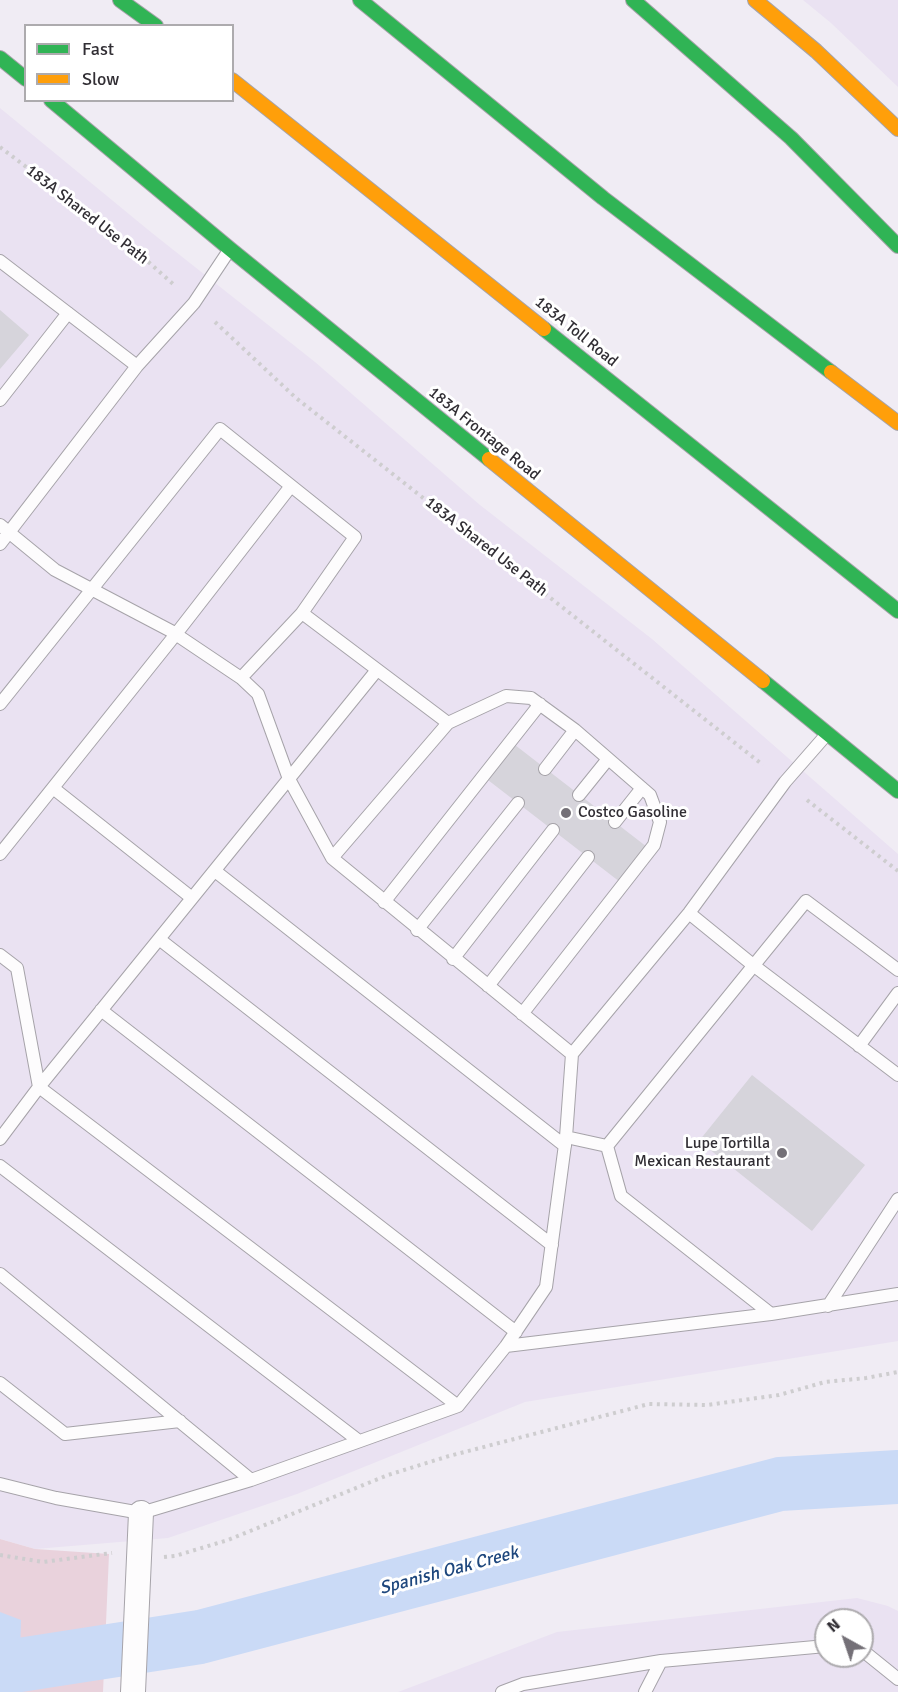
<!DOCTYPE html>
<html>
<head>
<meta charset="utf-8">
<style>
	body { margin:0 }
	#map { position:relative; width:898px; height:1692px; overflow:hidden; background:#f0ecf4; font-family:Signika,sans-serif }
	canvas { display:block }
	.legend { position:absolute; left:24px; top:24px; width:210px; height:78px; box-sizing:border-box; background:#fff; border:2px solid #adabae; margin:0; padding:8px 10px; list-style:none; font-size:18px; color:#312e34 }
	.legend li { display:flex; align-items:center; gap:12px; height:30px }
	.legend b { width:30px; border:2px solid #adabae }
	.north { position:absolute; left:814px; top:1608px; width:60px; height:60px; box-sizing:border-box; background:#fff; border:2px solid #adabae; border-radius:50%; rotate:320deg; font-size:16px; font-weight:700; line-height:24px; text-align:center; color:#312e34 }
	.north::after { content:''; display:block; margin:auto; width:21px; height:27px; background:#747077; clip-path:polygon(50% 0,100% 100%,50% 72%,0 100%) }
</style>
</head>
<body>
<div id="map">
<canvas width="898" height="1692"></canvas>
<ul class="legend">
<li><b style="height:8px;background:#30b455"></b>Fast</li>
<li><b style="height:8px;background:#ff9f0a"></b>Slow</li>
</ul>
<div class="north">N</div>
</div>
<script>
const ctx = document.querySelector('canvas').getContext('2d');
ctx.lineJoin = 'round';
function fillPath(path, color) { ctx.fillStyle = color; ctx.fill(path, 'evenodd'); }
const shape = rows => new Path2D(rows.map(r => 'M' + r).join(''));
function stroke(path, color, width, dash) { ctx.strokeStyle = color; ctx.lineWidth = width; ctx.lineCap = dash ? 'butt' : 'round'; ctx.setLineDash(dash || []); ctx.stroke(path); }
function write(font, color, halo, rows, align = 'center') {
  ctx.font = font + ' Signika,sans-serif'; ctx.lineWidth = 6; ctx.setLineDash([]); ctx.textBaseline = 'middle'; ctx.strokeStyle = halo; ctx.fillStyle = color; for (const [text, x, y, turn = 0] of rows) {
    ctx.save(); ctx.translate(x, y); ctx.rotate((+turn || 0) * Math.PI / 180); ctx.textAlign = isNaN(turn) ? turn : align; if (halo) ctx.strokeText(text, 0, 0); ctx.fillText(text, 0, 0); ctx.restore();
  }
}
fillPath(shape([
	[803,0,898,0,898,87,831,23],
	[0,108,152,233,315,362,480,505,652,639,898,854,898,1341,525,1402,297,1494,168,1538,35,1549,0,1539],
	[857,1598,888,1606,898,1611,898,1692,398,1692,557,1632],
	[826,1620,862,1620,862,1656,826,1656]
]), '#eae2f2');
fillPath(shape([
	[0,1539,35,1549,109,1554,103,1692,0,1692]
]), '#e9d2dc');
fillPath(shape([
	[0,1612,21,1620,19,1692,0,1692]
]), '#cadaf6');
stroke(shape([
	[0,1667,7,1667,200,1637,780,1484,898,1477]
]), '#cadaf6', 54);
fillPath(shape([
	[0,310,29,335,0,369],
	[515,745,647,847,620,882,488,780],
	[752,1075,865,1165,812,1231,699,1141]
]), '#d6d4db');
const lane = shape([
	[0,261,137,366,194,303,230,249],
	[0,400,68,313],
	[0,525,55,570,171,631,241,678,258,694,289,779,332,858,572,1054],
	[0,544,137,366],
	[241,678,302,613],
	[0,704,220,429,355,537,302,613,448,723,332,858],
	[448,723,506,696,531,698,575,730,545,769],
	[53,788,192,898],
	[579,795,608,759],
	[615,822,642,788],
	[0,854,176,634,291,486],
	[215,871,565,1146],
	[384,902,540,704],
	[689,913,753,965,898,1075],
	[417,930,518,803],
	[159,939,552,1245],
	[0,955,17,968,39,1087,458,1406],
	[453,959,553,830],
	[488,986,588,857],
	[101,1010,516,1332],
	[522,1014,654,845,660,822,650,795,575,730],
	[859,1046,898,993],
	[566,1137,607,1146,806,901,898,970],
	[0,1139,39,1087,377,670],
	[607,1146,621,1196,771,1314],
	[0,1166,359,1441],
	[0,1274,251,1480],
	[828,1306,898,1199],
	[506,1346,771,1314,898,1294],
	[0,1383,65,1434,180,1421],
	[0,1484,56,1498,141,1513,251,1480,458,1406,506,1346,546,1287,566,1137,572,1054,689,913,785,782,827,734],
	[862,1650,898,1679],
	[502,1692,523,1684,661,1661],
	[645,1692,661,1661,826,1646]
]);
const street = shape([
	[133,1692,141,1513]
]);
const fast = shape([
	[120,0,156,26],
	[360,0,603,198,831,372],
	[633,0,791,138,898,246],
	[0,58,26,79],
	[51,100,230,249,489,459],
	[544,329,898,611],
	[763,681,898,791]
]);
const slow = shape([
	[755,0,816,51,898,129],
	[232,80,544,329],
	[831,372,898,423],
	[489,459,763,681]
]);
stroke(lane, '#a6a3a9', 14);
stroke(street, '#a6a3a9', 26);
stroke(fast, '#a6a3a9', 16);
stroke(slow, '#a6a3a9', 16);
stroke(shape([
	[0,147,135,250,173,284],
	[215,322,296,398,763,765],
	[807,800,898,871],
	[0,1555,43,1562,112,1553],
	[164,1557,175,1556,228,1540,388,1475,449,1456,649,1404,707,1405,779,1395,825,1382,866,1378,898,1372]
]), '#cecdcf', 4, [3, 4.5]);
stroke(lane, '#fdfcfd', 12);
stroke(street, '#fdfcfd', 24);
stroke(fast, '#30b455', 14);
stroke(slow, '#ff9f0a', 14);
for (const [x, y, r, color] of [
	[566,813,6,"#747077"],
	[782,1153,6,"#747077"]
]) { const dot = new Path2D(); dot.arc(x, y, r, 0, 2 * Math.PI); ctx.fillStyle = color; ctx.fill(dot); stroke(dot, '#fff', 2); }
write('16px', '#312e34', '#fff', [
	["183A Shared Use Path",87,215,38],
	["183A Toll Road",576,332,39],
	["183A Frontage Road",484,434,39],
	["183A Shared Use Path",486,547,38]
]);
write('16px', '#312e34', '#fff', [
	["Costco Gasoline",578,813],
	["Lupe Tortilla",770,1144,"right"],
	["Mexican Restaurant",770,1162,"right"]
], 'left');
write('italic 18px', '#1e477d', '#fff', [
	["Spanish Oak Creek",449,1571,-15]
]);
</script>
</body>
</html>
